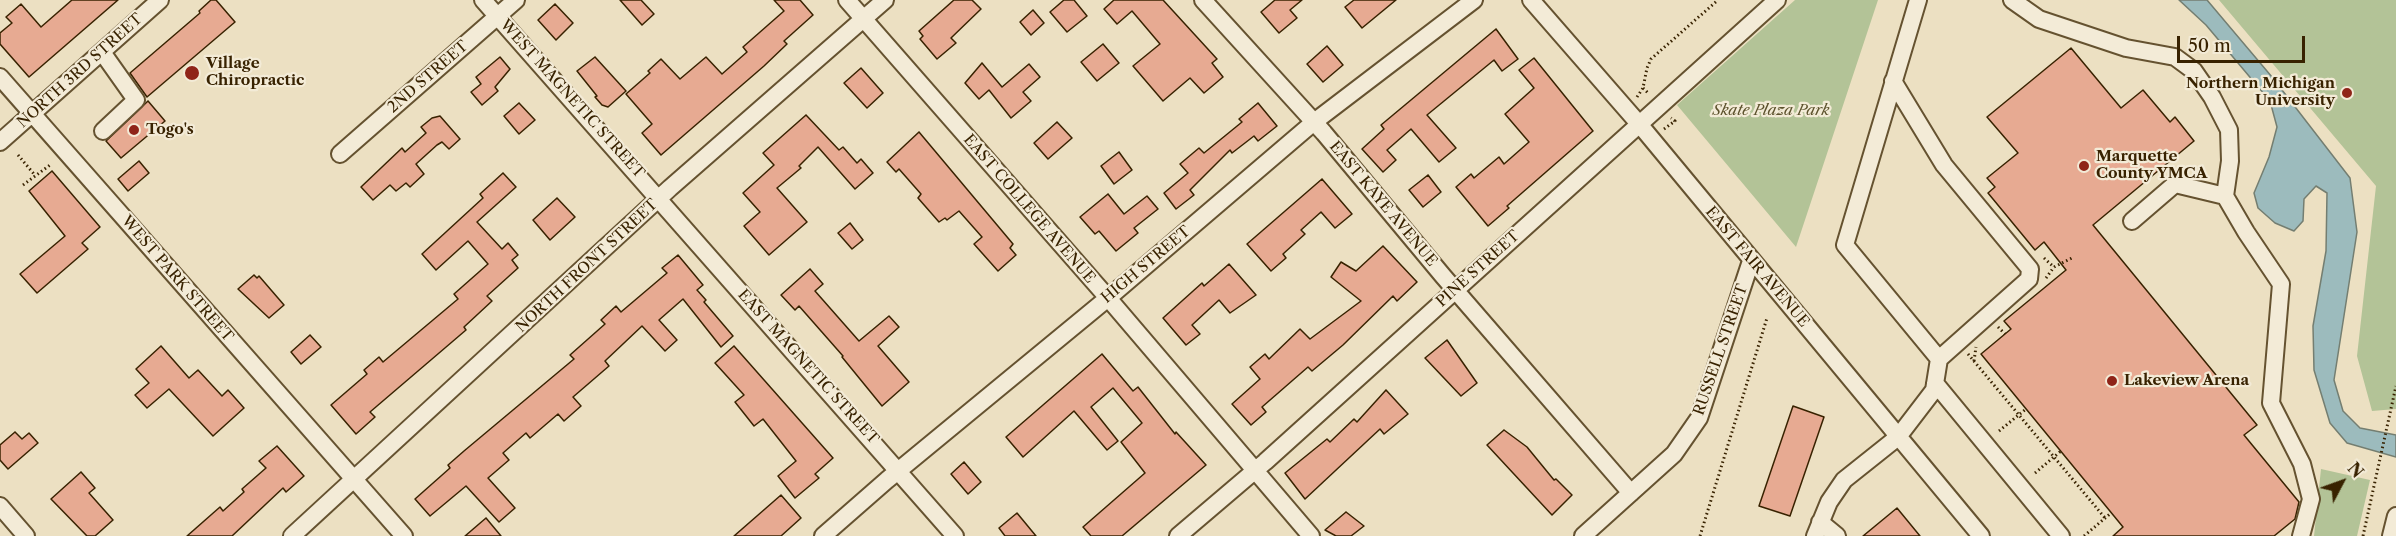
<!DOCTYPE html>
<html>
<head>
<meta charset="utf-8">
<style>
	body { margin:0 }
	#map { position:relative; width:2396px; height:536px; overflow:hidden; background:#ece0c2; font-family:"Libre Caslon Text",serif }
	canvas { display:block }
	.north { position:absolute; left:2312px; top:452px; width:60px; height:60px; -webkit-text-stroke:4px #f3ebd7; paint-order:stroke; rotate:49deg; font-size:16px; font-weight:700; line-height:24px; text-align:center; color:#382200 }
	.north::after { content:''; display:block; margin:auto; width:21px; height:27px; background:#382200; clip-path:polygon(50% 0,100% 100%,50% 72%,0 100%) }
	.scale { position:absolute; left:2177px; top:36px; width:128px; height:27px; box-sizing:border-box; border:3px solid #382200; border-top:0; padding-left:8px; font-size:18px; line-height:21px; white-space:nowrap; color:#382200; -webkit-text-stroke:4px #f3ebd7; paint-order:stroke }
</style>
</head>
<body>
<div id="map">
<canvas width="2396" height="536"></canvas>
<div class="north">N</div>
<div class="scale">50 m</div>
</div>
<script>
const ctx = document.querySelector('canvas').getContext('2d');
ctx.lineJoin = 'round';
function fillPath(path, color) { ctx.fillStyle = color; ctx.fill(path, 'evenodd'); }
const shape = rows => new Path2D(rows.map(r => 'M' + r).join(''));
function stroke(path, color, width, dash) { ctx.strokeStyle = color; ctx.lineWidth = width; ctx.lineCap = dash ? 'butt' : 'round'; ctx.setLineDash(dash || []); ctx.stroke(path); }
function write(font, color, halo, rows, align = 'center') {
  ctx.font = font + ' "Libre Caslon Text",serif'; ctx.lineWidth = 4.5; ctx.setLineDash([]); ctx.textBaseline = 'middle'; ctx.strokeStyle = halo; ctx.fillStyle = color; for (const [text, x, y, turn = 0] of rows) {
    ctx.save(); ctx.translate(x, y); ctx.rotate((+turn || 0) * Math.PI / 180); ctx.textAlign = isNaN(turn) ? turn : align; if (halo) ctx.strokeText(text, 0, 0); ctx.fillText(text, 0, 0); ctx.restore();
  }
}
fillPath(shape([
	[1795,0,1878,0,1796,247,1677,105],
	[2219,0,2396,0,2396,409,2372,411,2357,356,2376,186],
	[2321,469,2370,480,2357,536,2314,536]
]), '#b3c397');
const water = shape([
	[2179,0,2207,0,2272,77,2350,178,2357,232,2334,380,2343,411,2360,428,2396,435,2396,457,2347,443,2330,423,2314,370,2313,326,2326,251,2327,193,2316,186,2304,199,2303,221,2294,231,2275,223,2258,208,2254,193,2269,157,2277,127,2270,101,2206,25,2179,0]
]);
fillPath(water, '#9cbbbd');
stroke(water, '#747e71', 1.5);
const building = shape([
	[72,0,118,0,29,77,0,44,0,33,12,23,6,17,21,4,41,27,72,0],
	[211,0,216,0,235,22,147,97,130,73,200,13,199,11,211,0],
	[620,0,641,0,654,14,642,25,620,0],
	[774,0,800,0,813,15,784,41,787,44,764,66,661,155,642,133,652,124,626,94,650,73,648,71,661,59,680,79,706,57,722,74,747,52,743,47,784,11,774,0],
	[954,0,972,0,981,9,951,38,956,43,937,59,920,39,923,36,919,31,954,0],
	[1064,0,1074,0,1087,16,1067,32,1050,12,1064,0],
	[1114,0,1163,0,1217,59,1212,63,1223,77,1204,93,1190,78,1163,101,1133,66,1160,44,1132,11,1117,24,1104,9,1114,0],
	[1275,0,1302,0,1290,10,1297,18,1279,33,1261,12,1275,0],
	[1354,0,1396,0,1362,28,1345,7,1354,0],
	[555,4,573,23,556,40,538,20,555,4],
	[1033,10,1044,23,1031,35,1020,22,1033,10],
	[1496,29,1518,59,1502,71,1494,60,1427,115,1456,148,1439,162,1411,129,1387,150,1396,160,1383,172,1362,149,1384,129,1381,125,1496,29],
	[1103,44,1119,63,1097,81,1081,62,1103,44],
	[1327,46,1343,65,1323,82,1307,64,1327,46],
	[2071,48,2121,108,2143,90,2170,122,2175,117,2194,141,2093,225,2257,425,2244,435,2299,502,2295,519,2274,536,2113,536,2123,527,1981,354,2011,329,2004,321,2066,270,2044,242,2035,250,1988,193,1995,187,1987,178,2018,153,1987,117,2071,48],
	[500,57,510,69,495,87,498,91,482,105,471,92,481,84,476,77,500,57],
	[595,57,626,91,608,107,602,105,595,97,597,96,577,71,595,57],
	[1534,58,1593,131,1507,206,1509,208,1488,226,1456,187,1471,174,1474,178,1499,157,1504,164,1529,142,1505,114,1534,88,1519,70,1534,58],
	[982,63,1002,87,1029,64,1040,77,1023,92,1031,101,1011,118,989,90,979,99,965,83,982,63],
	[861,68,883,93,867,108,844,83,861,68],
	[148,101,165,121,121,158,106,141,148,101],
	[519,103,535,120,519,134,504,116,519,103],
	[1258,103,1277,126,1258,141,1254,136,1232,153,1230,150,1190,190,1194,195,1176,209,1164,193,1188,173,1180,164,1199,148,1204,153,1242,122,1239,119,1258,103],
	[806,115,839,150,843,147,857,163,861,159,873,173,855,189,818,147,799,166,801,168,777,188,807,222,769,255,744,226,760,212,743,193,774,165,763,153,806,115],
	[440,116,460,139,449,149,442,142,437,145,416,164,424,174,410,187,406,183,396,191,390,185,373,200,361,187,402,148,405,152,426,133,421,127,432,118,440,116],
	[1057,122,1072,138,1048,159,1034,143,1057,122],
	[919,132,1013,244,1010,248,1016,255,998,271,974,244,982,237,959,211,947,220,945,218,939,222,918,198,921,194,899,169,896,172,887,162,919,132],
	[1119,152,1132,170,1114,184,1101,166,1119,152],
	[139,161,149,173,128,191,118,179,139,161],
	[52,171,100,227,82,243,88,249,37,293,20,274,65,236,29,191,52,171],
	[503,173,516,187,477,222,502,249,508,243,518,255,512,260,518,268,487,296,492,301,464,327,466,330,370,412,375,417,356,434,331,405,367,374,364,370,379,357,383,362,458,299,454,294,488,264,468,241,436,270,422,254,483,198,480,194,503,173],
	[1428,175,1441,192,1423,207,1409,190,1428,175],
	[1322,179,1352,214,1335,228,1321,212,1301,230,1305,234,1283,254,1286,258,1271,271,1247,244,1322,179],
	[1108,194,1124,214,1147,196,1158,209,1134,228,1138,233,1116,251,1099,231,1095,234,1080,217,1108,194],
	[557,198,575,217,550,240,533,220,557,198],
	[850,223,863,240,852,249,838,233,850,223],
	[1383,246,1417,282,1397,301,1393,296,1343,345,1312,371,1308,367,1262,407,1266,412,1251,425,1232,404,1260,379,1250,367,1265,354,1269,359,1300,329,1310,339,1361,301,1331,277,1341,262,1356,271,1383,246],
	[678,255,703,285,697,290,706,300,704,302,733,336,721,347,683,299,659,320,677,340,665,351,642,326,605,361,609,366,573,397,581,406,564,421,558,414,530,438,526,433,503,453,509,460,488,478,515,508,499,522,466,486,430,516,415,499,450,468,448,465,464,451,574,359,570,355,605,324,601,320,616,306,621,312,667,273,662,268,678,255],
	[1229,264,1256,295,1230,313,1219,300,1192,325,1200,334,1186,345,1163,318,1202,283,1204,286,1229,264],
	[810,269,823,284,815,291,859,341,889,316,899,327,878,346,909,382,882,406,842,357,843,356,799,306,795,310,781,295,810,269],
	[254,275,257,278,259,276,284,305,269,318,238,289,254,275],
	[310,335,321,347,301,364,291,352,310,335],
	[1447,340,1477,383,1461,396,1425,358,1447,340],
	[161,346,189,378,198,370,222,396,228,390,244,408,213,436,169,389,147,408,135,395,149,383,136,369,161,346],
	[734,346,833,458,815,474,819,478,795,498,778,476,796,461,763,419,754,426,735,402,744,395,715,363,734,346],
	[1102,354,1133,391,1138,387,1175,434,1176,432,1206,465,1122,536,1091,536,1083,527,1145,473,1121,442,1142,423,1113,388,1091,407,1118,441,1107,450,1074,411,1023,457,1006,437,1102,354],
	[1386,390,1408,414,1384,434,1380,429,1305,499,1285,473,1327,439,1330,442,1354,419,1357,422,1386,390],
	[1793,406,1824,417,1790,516,1759,506,1793,406],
	[1504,430,1527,447,1554,480,1556,479,1572,495,1552,515,1487,445,1504,430],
	[15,432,22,439,29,433,38,443,8,469,0,460,0,445,15,432],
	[277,446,304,476,286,492,283,488,232,536,187,536,220,507,223,511,244,492,242,489,266,468,259,461,277,446],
	[964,462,981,482,968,494,951,474,964,462],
	[81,472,95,488,89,493,113,520,95,536,87,536,51,499,81,472],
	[781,495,801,518,781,536,734,536,781,495],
	[1897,508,1920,536,1863,536,1897,508],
	[1346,512,1364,526,1351,536,1336,536,1325,530,1346,512],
	[1017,513,1036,536,1005,536,999,528,1017,513],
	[486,518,501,536,465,536,486,518]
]);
fillPath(building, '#e7aa92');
stroke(building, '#382200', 1.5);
const minor = shape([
	[483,0,955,536],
	[847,0,1108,298,1311,536],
	[1203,0,1324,133,1443,276,1631,493],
	[1531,0,1640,125,1981,536],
	[2012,0,2039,19,2126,48,2175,57,2194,71,2212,97,2229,130,2230,161,2225,196,2246,232,2281,284,2271,403,2302,464,2311,499,2301,536],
	[102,52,136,100,103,131],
	[0,77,404,536],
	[1893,81,1944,165,2030,269,2029,279,1939,359],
	[0,142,160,0],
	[340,154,516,0],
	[2132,221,2175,184,2225,196],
	[1935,383,2061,536],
	[0,506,26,536],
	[1820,522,1837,536],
	[292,536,670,188,885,0],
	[823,536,887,480,1108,298,1314,122,1474,0],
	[1178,536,1265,462,1777,0],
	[1583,536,1674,454,1699,418,1751,261],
	[1815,536,1829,502,1844,480,1898,437,1934,390,1939,359,1845,245,1918,0],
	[2391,536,2396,516]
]);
stroke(minor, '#655230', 20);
stroke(shape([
	[1643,88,1648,93],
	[1637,97,1643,88,1647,68,1651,59,1718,0],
	[1664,129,1675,121,1671,118],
	[18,155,34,174],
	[23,185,50,165],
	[2044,258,2054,267,2072,258],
	[2046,278,2054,267],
	[1998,327,2005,334],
	[1968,354,2105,518],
	[1974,361,1976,347],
	[1999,431,2026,409],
	[2035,473,2061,451],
	[1700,536,1767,318],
	[2084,536,2111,513],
	[2363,536,2396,386]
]), '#382200', 3, [1.5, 3]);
stroke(minor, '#f3ebd7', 16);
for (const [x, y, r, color] of [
	[192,73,8,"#8f2418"],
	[2347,93,6,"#8f2418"],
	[134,130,6,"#8f2418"],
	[2084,166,6,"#8f2418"],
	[2112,381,6,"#8f2418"]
]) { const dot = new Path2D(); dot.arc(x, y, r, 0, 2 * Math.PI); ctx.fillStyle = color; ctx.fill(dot); stroke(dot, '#f3ebd7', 2); }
write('bold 15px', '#382200', '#f3ebd7', [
	["Village",206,64],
	["Chiropractic",206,81],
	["Northern Michigan",2335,84,"right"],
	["University",2335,101,"right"],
	["Togo's",146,130],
	["Marquette",2096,157],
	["County YMCA",2096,174],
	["Lakeview Arena",2124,381]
], 'left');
write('15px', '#382200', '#f3ebd7', [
	["NORTH 3RD STREET",80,71,-42],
	["2ND STREET",428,77,-41],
	["WEST MAGNETIC STREET",572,99,48],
	["EAST KAYE AVENUE",1383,204,50],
	["EAST COLLEGE AVENUE",1029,209,49],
	["HIGH STREET",1146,265,-40],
	["NORTH FRONT STREET",587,266,-43],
	["EAST FAIR AVENUE",1757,267,50],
	["PINE STREET",1478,269,-42],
	["WEST PARK STREET",177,279,49],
	["RUSSELL STREET",1721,350,-71],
	["EAST MAGNETIC STREET",808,367,48]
]);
write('italic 15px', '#5d522d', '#f3ebd7', [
	["Skate Plaza Park",1771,111]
]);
</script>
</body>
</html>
